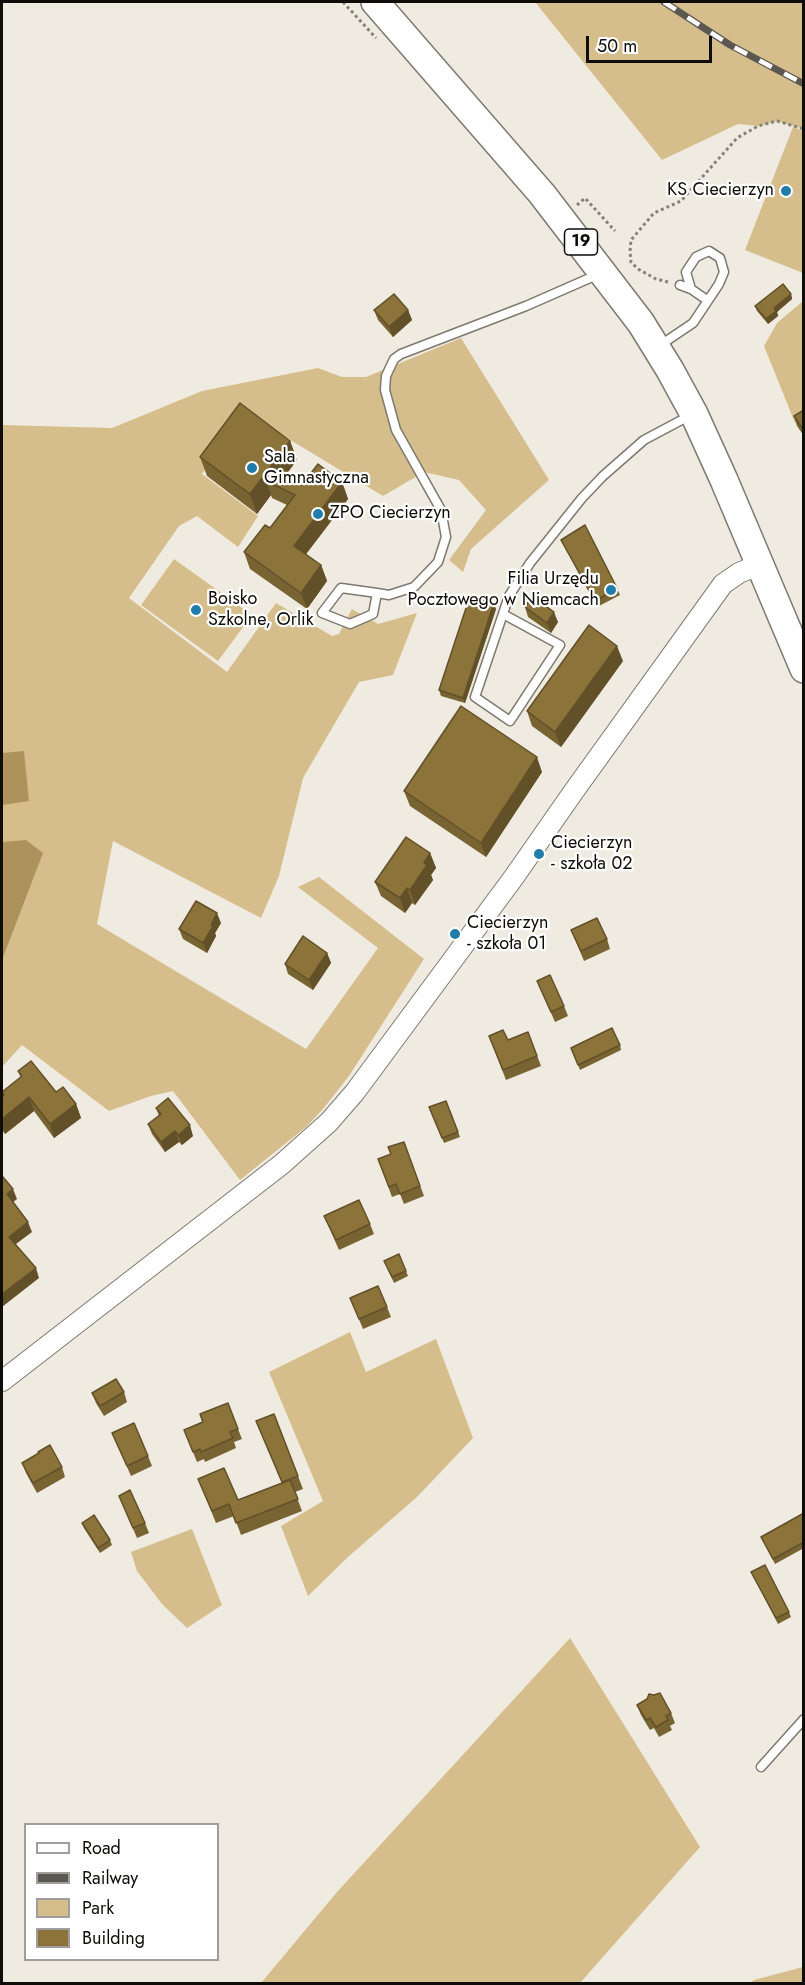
<!DOCTYPE html>
<html>
<head>
<meta charset="utf-8">
<style>
	body { margin:0 }
	#map { position:relative; width:805px; height:1985px; overflow:hidden; background:#f0ebe0; font-family:Jost,sans-serif }
	canvas { display:block }
	.frame { position:absolute; inset:0; border:3px solid #0f0d0a; pointer-events:none }
	.legend { position:absolute; left:24px; top:1823px; width:195px; height:138px; box-sizing:border-box; background:#fff; border:2px solid #9f9e9d; margin:0; padding:8px 10px; list-style:none; font-size:18px; color:#0f0d0a }
	.legend li { display:flex; align-items:center; gap:12px; height:30px }
	.legend b { width:30px; border:2px solid #9f9e9d }
	.scale { position:absolute; left:586px; top:36px; width:126px; height:27px; box-sizing:border-box; border:3px solid #0f0d0a; border-top:0; padding-left:8px; font-size:18px; line-height:21px; white-space:nowrap; color:#0f0d0a; -webkit-text-stroke:4px #fff; paint-order:stroke }
</style>
</head>
<body>
<div id="map">
<canvas width="805" height="1985"></canvas>
<div class="frame"></div>
<ul class="legend">
<li><b style="height:8px;background:#fff"></b>Road</li>
<li><b style="height:8px;background:#5b5852"></b>Railway</li>
<li><b style="height:16px;background:#d6be8c"></b>Park</li>
<li><b style="height:16px;background:#8c733a"></b>Building</li>
</ul>
<div class="scale">50 m</div>
</div>
<script>
const ctx = document.querySelector('canvas').getContext('2d');
ctx.lineJoin = 'round';
function fillPath(path, color) { ctx.fillStyle = color; ctx.fill(path, 'evenodd'); }
const shape = rows => new Path2D(rows.map(r => 'M' + r).join(''));
function stroke(path, color, width, dash) { ctx.strokeStyle = color; ctx.lineWidth = width; ctx.lineCap = dash ? 'butt' : 'round'; ctx.setLineDash(dash || []); ctx.stroke(path); }
function write(font, color, halo, rows, align = 'center') {
  ctx.font = font + ' Jost,sans-serif'; ctx.lineWidth = 4.5; ctx.setLineDash([]); ctx.textBaseline = 'middle'; ctx.strokeStyle = halo; ctx.fillStyle = color; for (const [text, x, y, turn = 0] of rows) {
    ctx.save(); ctx.translate(x, y); ctx.rotate((+turn || 0) * Math.PI / 180); ctx.textAlign = isNaN(turn) ? turn : align; if (halo) ctx.strokeText(text, 0, 0); ctx.fillText(text, 0, 0); ctx.restore();
  }
}
fillPath(shape([
	[535,2,803,2,803,129,777,121,758,126,738,124,662,160],
	[793,127,803,131,803,273,745,250],
	[803,301,803,418,795,423,764,346,777,323],
	[461,338,549,480,471,549,463,572,449,560,486,510,459,480,424,472,383,496,244,412,202,474,258,516,238,547,197,516,179,526,129,598,227,672,276,603,332,636,339,634,352,609,378,624,417,613,393,675,359,682,303,778,279,876,261,918,113,841,97,924,306,1049,378,948,298,887,319,877,424,959,349,1076,323,1109,306,1127,240,1180,173,1091,151,1096,109,1111,22,1045,2,1067,2,425,112,428,202,391,318,368,342,377,366,377],
	[174,559,252,615,218,661,141,605],
	[350,1332,366,1372,436,1339,473,1438,417,1497,348,1557,308,1596,281,1526,323,1501,269,1372],
	[192,1529,222,1605,187,1628,162,1604,137,1571,131,1552],
	[570,1638,700,1847,580,1983,261,1983,337,1892],
	[803,1967,803,1983,750,1983,754,1980]
]), '#d6be8c');
fillPath(shape([
	[24,751,29,801,2,805,2,753],
	[26,840,43,853,2,960,2,842]
]), '#ad935b');
const service = shape([
	[680,285,691,289,707,300],
	[659,346,693,323,719,284,724,272,720,258,709,251,696,257,686,272,691,289],
	[377,593,373,614,350,624,322,613,341,588,377,593,389,595,414,587,438,562,446,537,441,510,396,430,385,390,386,376,394,359,401,354,526,306,599,274],
	[503,614,560,645,510,721,475,697,509,596,530,563,582,498,603,476,644,440,691,415],
	[761,1767,804,1719]
]);
const tertiary = shape([
	[2,1381,282,1164,329,1122,355,1092,514,877,574,791,723,584,739,573,760,564]
]);
const trunk = shape([
	[375,2,542,194,641,323,670,370,694,414,724,480,804,669]
]);
stroke(service, '#7d796f', 11);
stroke(tertiary, '#7d796f', 22);
stroke(trunk, '#7d796f', 30);
stroke(shape([
	[343,2,376,38],
	[577,205,585,198,615,231],
	[668,282,656,279,638,269,631,262,630,251,631,240,654,213,681,201,737,138,758,126,777,121,804,129]
]), '#85827b', 3, [3, 3]);
stroke(service, '#fff', 8);
stroke(tertiary, '#fff', 20);
stroke(trunk, '#fff', 27);
const rail = shape([
	[664,2,730,45,804,84]
]);
stroke(rail, '#5b5852', 7);
stroke(rail, '#fff', 4.5, [14]);
fillPath(shape([
	[791,294,792,299,777,312,778,316,768,324,757,311,755,306],
	[374,310,408,310,412,320,393,337,378,320],
	[804,410,804,436,797,426,794,416],
	[290,441,297,460,282,480,302,485,342,482,348,499,306,554,321,565,327,581,307,609,250,569,244,552,270,528,287,505,272,498,271,495,257,514,207,476,200,457],
	[561,540,617,588,620,595,597,607,564,546],
	[525,607,558,622,551,633,528,617],
	[496,609,465,703,441,696,439,690],
	[623,661,561,747,532,726,527,711],
	[542,772,486,857,410,806,404,791],
	[430,853,436,868,431,875,433,880,415,905,412,903,405,913,381,896,375,882],
	[221,923,215,933,216,936,207,953,183,939,179,929],
	[571,930,607,939,610,949,584,961],
	[327,953,331,963,313,990,288,974,285,964],
	[537,981,564,1006,568,1016,555,1022],
	[528,1032,541,1066,506,1080,489,1036,508,1040],
	[620,1045,621,1050,580,1070,571,1048],
	[18,1071,76,1104,81,1118,54,1138,34,1111,5,1134,2,1130,2,1096,3,1095,2,1092,21,1078],
	[446,1101,460,1137,444,1143,429,1107],
	[156,1108,193,1136,182,1145,179,1142,165,1152,152,1134,148,1124,159,1116],
	[404,1142,424,1196,404,1204,400,1194,392,1197,378,1159,391,1154],
	[324,1216,370,1224,374,1234,339,1250],
	[399,1254,408,1276,394,1283,384,1261],
	[350,1298,387,1307,391,1317,363,1329],
	[124,1392,127,1402,104,1416,96,1403,92,1393],
	[200,1414,238,1429,242,1439,234,1442,236,1448,205,1462,204,1459,197,1462,184,1430,202,1422],
	[274,1414,303,1489,295,1492,302,1511,241,1535,234,1516,216,1523,198,1479,238,1500,282,1483,256,1421],
	[112,1433,148,1456,152,1466,131,1476],
	[22,1463,62,1467,65,1477,37,1493,26,1473],
	[119,1496,145,1523,149,1533,137,1538],
	[804,1513,804,1548,775,1564,761,1537],
	[82,1523,110,1540,112,1545,100,1553,84,1528],
	[751,1572,789,1612,791,1617,778,1624],
	[637,1705,671,1713,675,1723,670,1726,672,1730,659,1737,654,1728,650,1730,641,1715]
]), '#786332');
fillPath(shape([
	[791,294,792,299,777,312,778,316,768,324,766,319,774,308],
	[408,310,412,320,393,337,389,327],
	[290,441,297,460,277,486,266,481,271,495,257,514,250,494],
	[342,482,348,499,300,562,294,546],
	[321,565,327,581,307,609,301,593],
	[494,603,496,609,465,703,463,698],
	[554,612,558,622,551,633,547,623],
	[617,646,623,661,561,747,555,732],
	[537,757,542,772,486,857,481,843],
	[430,853,436,868,431,875,433,880,415,905,410,890,424,863],
	[407,888,412,903,405,913,400,898],
	[217,913,221,923,215,933,216,936,207,953,203,943,211,925],
	[327,953,331,963,313,990,309,980],
	[29,1097,34,1111,5,1134,2,1126,2,1119],
	[76,1104,81,1118,54,1138,50,1124],
	[190,1125,193,1136,182,1145,178,1135],
	[175,1131,179,1142,165,1152,161,1142],
	[13,1189,17,1199,11,1204,7,1194],
	[28,1222,32,1232,12,1247,9,1237],
	[36,1268,39,1278,2,1307,2,1294]
]), '#625029');
const building = shape([
	[783,284,791,294,774,308,776,311,766,319,755,306,783,284],
	[394,294,408,310,389,327,374,310,394,294],
	[240,403,290,441,250,494,200,457,240,403],
	[804,410,804,431,794,416,804,410],
	[318,464,342,482,294,546,321,565,301,593,244,552,265,525,270,528,295,495,266,481,293,480,302,485,318,464],
	[585,525,617,588,595,601,561,540,585,525],
	[470,596,494,603,463,698,439,690,470,596],
	[532,596,554,612,547,623,525,607,532,596],
	[589,625,617,646,555,732,527,711,589,625],
	[461,706,537,757,481,843,404,791,461,706],
	[406,837,430,853,424,863,427,865,410,890,407,888,400,898,375,882,406,837],
	[196,901,217,913,211,925,213,926,203,943,179,929,196,901],
	[597,918,607,939,581,951,571,930,597,918],
	[303,936,327,953,309,980,285,964,303,936],
	[550,975,564,1006,551,1012,537,981,550,975],
	[612,1028,620,1045,578,1065,571,1048,612,1028],
	[503,1030,508,1040,528,1032,537,1056,503,1070,489,1036,503,1030],
	[31,1061,56,1092,63,1087,76,1104,50,1124,29,1097,2,1119,2,1096,4,1095,2,1092,22,1076,18,1071,31,1061],
	[168,1098,190,1125,178,1135,175,1131,161,1142,148,1124,161,1114,156,1108,168,1098],
	[446,1101,458,1132,442,1138,429,1107,446,1101],
	[404,1142,420,1186,400,1194,396,1184,389,1187,378,1159,391,1154,388,1147,404,1142],
	[3,1177,13,1189,7,1194,28,1222,9,1237,36,1268,2,1294,2,1178,3,1177],
	[359,1200,370,1224,336,1240,324,1216,359,1200],
	[399,1254,406,1271,392,1277,384,1261,399,1254],
	[378,1286,387,1307,359,1319,350,1298,378,1286],
	[116,1379,124,1392,100,1406,92,1393,116,1379],
	[228,1403,238,1429,230,1432,233,1438,201,1452,200,1449,193,1452,184,1430,203,1422,200,1414,228,1403],
	[274,1414,298,1476,282,1482,256,1421,274,1414],
	[134,1423,148,1456,127,1466,112,1433,134,1423],
	[50,1445,62,1467,33,1483,22,1463,39,1453,38,1452,50,1445],
	[224,1468,238,1500,290,1480,298,1499,236,1523,229,1504,212,1511,198,1479,224,1468],
	[130,1490,145,1523,133,1528,119,1496,130,1490],
	[804,1513,804,1542,773,1559,761,1537,804,1513],
	[94,1515,110,1540,98,1548,82,1523,94,1515],
	[765,1565,789,1612,776,1618,751,1572,765,1565],
	[660,1693,671,1713,666,1716,668,1720,656,1727,650,1718,646,1720,637,1705,647,1699,649,1694,654,1695,660,1693]
]);
fillPath(building, '#8c733a');
stroke(building, '#625029', 1.5);
for (const [x, y, r, color] of [
	[786,191,6,"#207caa"],
	[252,468,6,"#207caa"],
	[318,514,6,"#207caa"],
	[611,590,6,"#207caa"],
	[196,610,6,"#207caa"],
	[539,854,6,"#207caa"],
	[455,934,6,"#207caa"]
]) { const dot = new Path2D(); dot.arc(x, y, r, 0, 2 * Math.PI); ctx.fillStyle = color; ctx.fill(dot); stroke(dot, '#fff', 2); }
for (const [x, y, w] of [
	[581,242,33]
]) { const box = new Path2D(); box.roundRect(x - w / 2, y - 13, w, 26, 4.5); ctx.fillStyle = '#fff'; ctx.fill(box); stroke(box, '#0f0d0a', 1.5); }
write('bold 16px', '#0f0d0a', null, [
	["19",581,242]
]);
write('18px', '#0f0d0a', '#fff', [
	["KS Ciecierzyn",774,191,"right"],
	["Sala",264,458],
	["Gimnastyczna",264,479],
	["ZPO Ciecierzyn",330,514],
	["Filia Urzędu",599,580,"right"],
	["Pocztowego w Niemcach",599,601,"right"],
	["Boisko",208,600],
	["Szkolne, Orlik",208,621],
	["Ciecierzyn",551,844],
	["- szkoła 02",551,865],
	["Ciecierzyn",467,924],
	["- szkoła 01",467,945]
], 'left');
</script>
</body>
</html>
